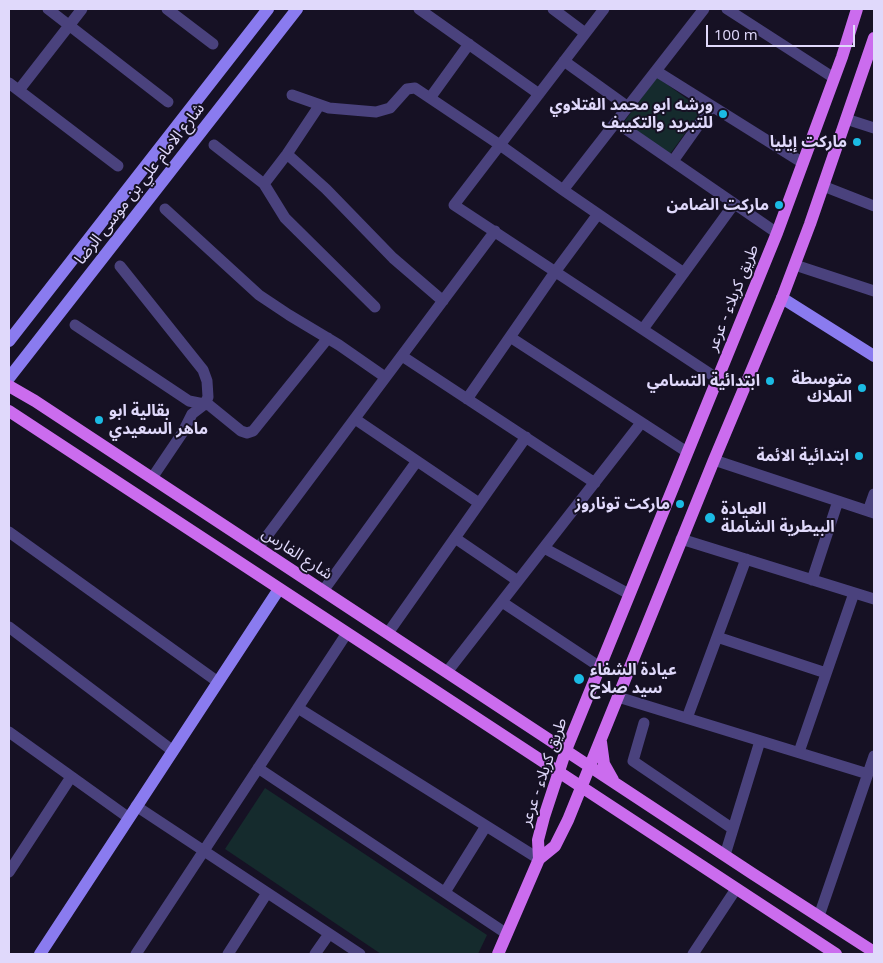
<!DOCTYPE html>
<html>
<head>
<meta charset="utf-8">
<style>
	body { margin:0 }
	#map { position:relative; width:883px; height:963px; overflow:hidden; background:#161124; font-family:"Open Sans",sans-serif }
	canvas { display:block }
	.frame { position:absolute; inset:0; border:10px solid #e0d9fb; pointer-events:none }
	.scale { position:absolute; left:706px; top:25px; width:149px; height:22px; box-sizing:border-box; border:2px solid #e0d9fb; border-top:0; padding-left:6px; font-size:15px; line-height:18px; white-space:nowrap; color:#e0d9fb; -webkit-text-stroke:4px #161124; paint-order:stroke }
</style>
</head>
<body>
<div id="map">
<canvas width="883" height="963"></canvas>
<div class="frame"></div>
<div class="scale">100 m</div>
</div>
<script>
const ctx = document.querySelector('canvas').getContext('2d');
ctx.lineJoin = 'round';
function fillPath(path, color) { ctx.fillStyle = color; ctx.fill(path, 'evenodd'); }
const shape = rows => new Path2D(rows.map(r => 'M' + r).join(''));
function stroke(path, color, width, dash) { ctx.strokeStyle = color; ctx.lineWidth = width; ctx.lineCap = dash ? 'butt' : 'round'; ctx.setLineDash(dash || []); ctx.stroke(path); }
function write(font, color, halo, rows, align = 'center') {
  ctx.font = font + ' "Open Sans","Noto Sans Arabic",sans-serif'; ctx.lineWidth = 4; ctx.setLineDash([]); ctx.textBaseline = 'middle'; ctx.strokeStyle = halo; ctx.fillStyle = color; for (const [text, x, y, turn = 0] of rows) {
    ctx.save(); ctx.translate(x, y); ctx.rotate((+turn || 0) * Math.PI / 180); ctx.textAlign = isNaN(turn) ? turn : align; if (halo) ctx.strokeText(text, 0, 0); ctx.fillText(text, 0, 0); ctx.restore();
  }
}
fillPath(shape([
	[657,77,702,110,670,154,624,122],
	[265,788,487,935,478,954,381,954,225,849]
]), '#152b2d');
stroke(shape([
	[48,9,168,102],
	[167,9,213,44],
	[419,9,539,94],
	[553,9,585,33],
	[604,9,454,205,718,379],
	[727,9,834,78],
	[564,61,628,107],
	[656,71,803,163],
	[9,83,118,166],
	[19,90,82,9],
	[292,95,329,108,376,112,390,108,407,89,415,88,500,145,563,190,684,273],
	[430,98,469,44],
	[846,119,874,128],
	[617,123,777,233],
	[214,145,264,184,285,218,375,307],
	[287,154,326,189,393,258,443,301],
	[673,161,712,106],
	[264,184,287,154,319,106],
	[823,186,874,206],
	[563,190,704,9],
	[165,209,259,295,289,315,339,345,385,377],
	[795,265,874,291],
	[120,266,203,370,207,381,208,397,205,404,192,414,183,432,152,478],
	[75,325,189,401,209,405,241,431,247,433,253,431,328,338],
	[643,329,734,204],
	[510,337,687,452],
	[402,356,595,483],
	[467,399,555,272,598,214],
	[355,419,479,503],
	[714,460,874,513],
	[868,511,874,494],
	[9,532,218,682],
	[455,538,518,581],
	[681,539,874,599],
	[258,548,495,231],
	[544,548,629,594],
	[812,580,838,501],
	[323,591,417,461],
	[502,602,600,667],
	[9,627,173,751],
	[388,633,526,437],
	[717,637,826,673],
	[447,672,641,423],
	[618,697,868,774],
	[298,708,539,859],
	[687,718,746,559],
	[644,723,633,761,733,829],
	[9,732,129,818],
	[799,752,854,593],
	[258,768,507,934],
	[136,806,360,954],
	[725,855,760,741],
	[9,872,71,777],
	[445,892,486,826],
	[819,916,874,756],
	[136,954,347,633],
	[228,954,267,893],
	[315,954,329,934],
	[693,954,736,889]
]), '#4a427d', 11);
stroke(shape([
	[782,298,874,356],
	[9,341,268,9],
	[9,378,297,9],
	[40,954,279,589]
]), '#8a7bef', 12);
stroke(shape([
	[9,386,35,401,753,874,874,952],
	[9,411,836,954],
	[601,742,604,764,613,780],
	[539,859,555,846,568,820,714,460,782,298,810,224,874,38],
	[498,954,539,859,538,840,544,817,566,750,777,233,842,57,857,9]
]), '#cb6cee', 12);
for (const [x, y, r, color] of [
	[723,114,5,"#1bbbe4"],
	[857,142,5,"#1bbbe4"],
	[779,205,5,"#1bbbe4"],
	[770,381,5,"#1bbbe4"],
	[862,388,5,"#1bbbe4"],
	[99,420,5,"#1bbbe4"],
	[859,456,5,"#1bbbe4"],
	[680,504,5,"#1bbbe4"],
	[710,518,6,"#1bbbe4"],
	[579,679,6,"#1bbbe4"]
]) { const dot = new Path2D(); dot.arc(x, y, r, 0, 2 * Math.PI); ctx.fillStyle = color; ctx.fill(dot); stroke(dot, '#161124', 2); }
write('bold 16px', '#e0d9fb', '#161124', [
	["ورشه ابو محمد الفتلاوي",713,105],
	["للتبريد والتكييف",713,123],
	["ماركت إيليا",847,142],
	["ماركت الضامن",769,205],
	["متوسطة",852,379],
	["الملاك",852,397],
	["ابتدائية التسامي",760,381],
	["بقالية ابو",109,411,"left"],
	["ماهر السعيدي",109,429,"left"],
	["ابتدائية الائمة",849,456],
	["ماركت توناروز",670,504],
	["العيادة",721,509,"left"],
	["البيطرية الشاملة",721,527,"left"],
	["عيادة الشفاء",590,670,"left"],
	["سيد صلاح",590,688,"left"]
], 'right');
write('16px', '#e0d9fb', '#161124', [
	["شارع الامام علي بن موسى الرضا",140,184,-52],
	["طريق كربلاء - عرعر",733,298,-68],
	["شارع الفارس",297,554,33],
	["طريق كربلاء - عرعر",544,772,-71]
]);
</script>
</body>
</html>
